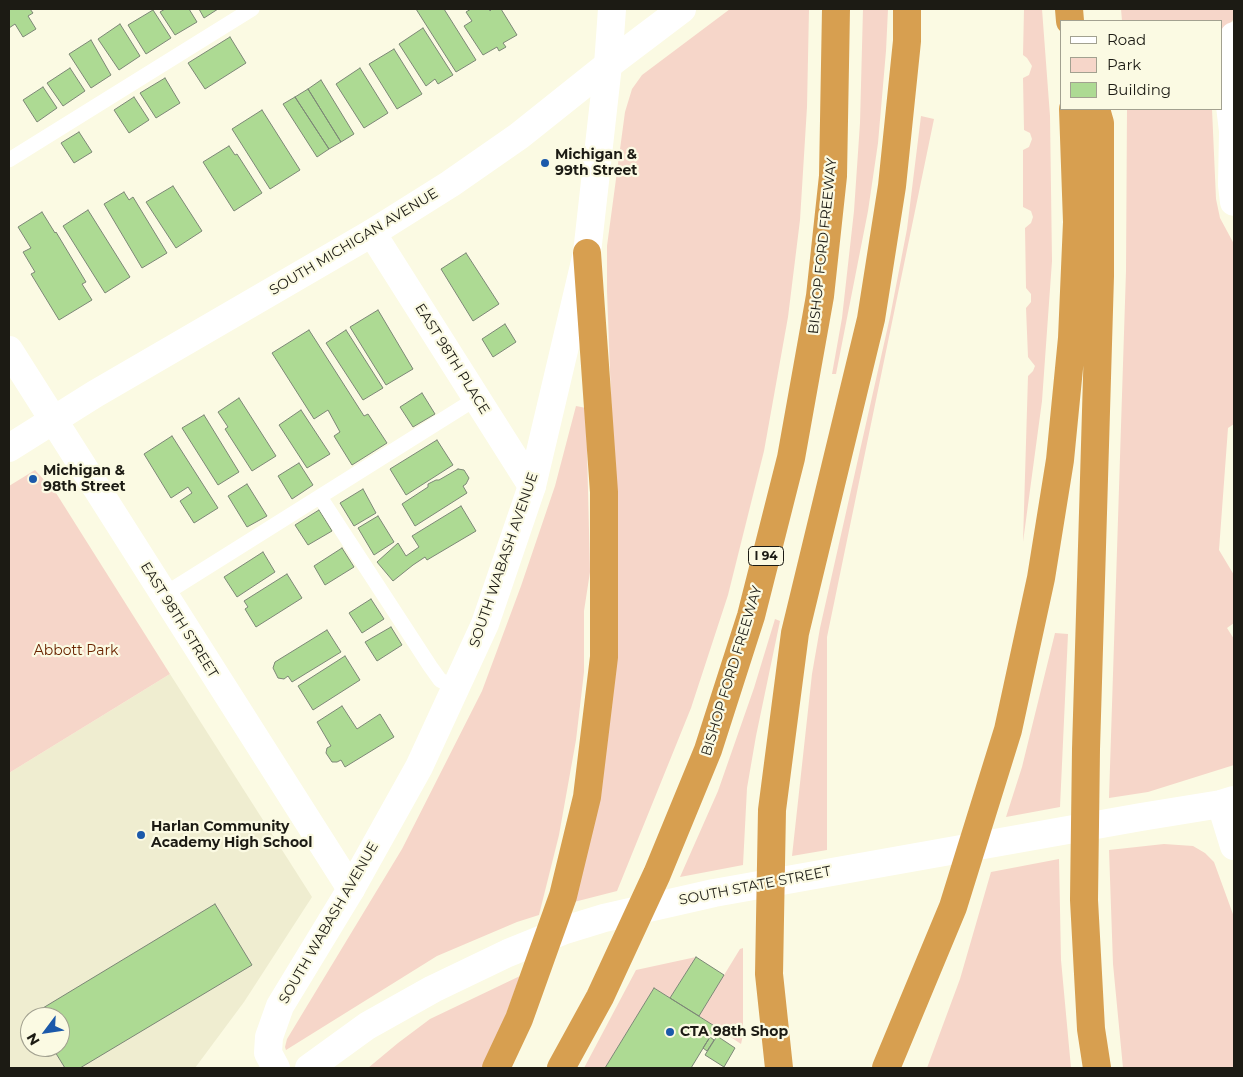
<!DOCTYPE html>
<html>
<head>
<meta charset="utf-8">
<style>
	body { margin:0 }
	#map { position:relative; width:1243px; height:1077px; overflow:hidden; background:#fbfae3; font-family:Montserrat,sans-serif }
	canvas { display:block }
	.frame { position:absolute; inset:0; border:10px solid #1c1b14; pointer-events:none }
	.legend { position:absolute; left:1060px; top:20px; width:162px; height:90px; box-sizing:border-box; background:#fbfae3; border:1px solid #a2a190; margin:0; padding:6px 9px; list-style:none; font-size:15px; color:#1c1b14 }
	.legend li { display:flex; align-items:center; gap:10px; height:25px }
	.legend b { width:25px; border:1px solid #a2a190 }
	.north { position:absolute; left:20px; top:1007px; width:50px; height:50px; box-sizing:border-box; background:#fbfae3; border:1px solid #a2a190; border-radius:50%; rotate:239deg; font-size:14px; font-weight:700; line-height:20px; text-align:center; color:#1c1b14 }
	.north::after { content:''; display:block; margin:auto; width:18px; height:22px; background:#1b59aa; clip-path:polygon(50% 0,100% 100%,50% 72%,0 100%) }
</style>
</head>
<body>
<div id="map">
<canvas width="1243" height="1077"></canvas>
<div class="frame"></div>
<ul class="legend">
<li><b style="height:6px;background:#fff"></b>Road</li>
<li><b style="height:14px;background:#f6d6c9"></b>Park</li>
<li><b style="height:14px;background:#adda93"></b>Building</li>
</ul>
<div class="north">N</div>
</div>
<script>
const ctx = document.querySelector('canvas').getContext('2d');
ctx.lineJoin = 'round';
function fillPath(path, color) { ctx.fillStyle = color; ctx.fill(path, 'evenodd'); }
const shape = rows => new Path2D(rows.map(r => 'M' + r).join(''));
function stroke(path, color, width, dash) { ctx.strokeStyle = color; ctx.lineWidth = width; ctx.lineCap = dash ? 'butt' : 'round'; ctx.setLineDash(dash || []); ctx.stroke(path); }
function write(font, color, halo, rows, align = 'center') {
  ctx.font = font + ' Montserrat,sans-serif'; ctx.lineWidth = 4.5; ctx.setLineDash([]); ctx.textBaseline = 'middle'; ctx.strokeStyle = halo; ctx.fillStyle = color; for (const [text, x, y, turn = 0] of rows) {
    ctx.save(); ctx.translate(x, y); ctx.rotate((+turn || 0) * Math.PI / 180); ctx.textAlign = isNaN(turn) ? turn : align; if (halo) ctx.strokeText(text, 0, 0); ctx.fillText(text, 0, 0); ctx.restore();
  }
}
fillPath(shape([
	[170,674,312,897,244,1002,195,1068,9,1068,9,773],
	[30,1017,60,1017,60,1047,30,1047]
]), '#efedd0');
fillPath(shape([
	[730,9,809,9,807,107,800,220,788,317,764,451,728,595,691,708,617,891,574,902,616,532,607,291,607,246,625,112,632,89,642,75],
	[863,9,888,9,886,51,878,143,868,211,836,374,832,374,842,318,854,211,860,123],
	[1024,9,1042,9,1050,116,1052,261,1042,401,1023,542,1028,376,1033,371,1035,366,1028,357,1026,308,1031,302,1031,294,1026,288,1025,228,1031,223,1033,217,1031,211,1023,207,1023,150,1029,147,1032,139,1030,133,1024,130,1023,78,1029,75,1032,66,1027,58,1023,55],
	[1121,9,1234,9,1234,19,1222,32,1222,21,1122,21],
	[1127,109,1212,109,1216,199,1220,218,1234,244,1234,424,1228,428,1219,550,1234,575,1234,623,1227,628,1234,639,1234,765,1148,792,1109,798,1126,271],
	[921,116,934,119,827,637,827,850,792,856,812,674,820,628,890,317,907,229],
	[576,406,586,408,590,572,584,611,584,672,576,740,559,835,539,915,517,922,437,956,286,1050,285,1047,287,1039,402,849,482,691,521,586,555,486],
	[35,470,56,493,170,674,9,773,9,486],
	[775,619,780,621,756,736,747,788,743,865,680,877,718,791,754,688],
	[1055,633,1068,634,1060,807,1006,817,1022,767],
	[1164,844,1193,846,1205,853,1214,862,1234,917,1234,1068,1123,1068,1113,964,1109,850],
	[1059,859,1061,960,1071,1068,927,1068,960,979,991,872],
	[743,948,743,1035,741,1044,699,1016,740,949],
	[696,957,670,998,654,988,605,1068,584,1068,636,970],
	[520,976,500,1031,483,1068,368,1068,398,1043,430,1019]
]), '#f6d6c9');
const building = shape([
	[9,9,30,9,33,13,28,16,36,29,23,37,15,24,9,28,9,9],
	[165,9,189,9,197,22,175,35,160,12,165,9],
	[199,9,218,9,204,18,199,9],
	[416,9,444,9,476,60,456,72,416,9],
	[471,9,489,9,490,11,492,9,501,9,517,35,503,43,506,47,499,51,497,47,483,55,464,26,472,21,466,12,471,9],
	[153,10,171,38,146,54,128,25,153,10],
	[120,24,140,56,119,70,98,39,120,24],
	[423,28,453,75,438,84,435,79,426,86,399,44,423,28],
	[230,37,246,63,205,89,188,63,230,37],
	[91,40,111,75,91,88,69,54,91,40],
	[394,49,422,94,397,109,369,64,394,49],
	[70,68,85,91,63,106,47,83,70,68],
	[360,68,388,113,364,128,336,84,360,68],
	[165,78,180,103,156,118,140,93,165,78],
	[321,80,354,134,341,142,308,89,321,80],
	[43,87,57,108,37,122,23,100,43,87],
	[308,89,341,142,329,149,295,97,308,89],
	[134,97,149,120,129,133,114,110,134,97],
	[295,97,329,149,317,157,283,104,295,97],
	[262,110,300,170,270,189,232,129,262,110],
	[79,132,92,152,74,163,61,143,79,132],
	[229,146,235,155,237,154,262,193,234,211,203,162,229,146],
	[173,186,202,231,176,248,146,202,173,186],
	[124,192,129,200,133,197,167,253,142,268,104,204,124,192],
	[88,210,130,277,105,293,63,226,88,210],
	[42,212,55,233,56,232,86,282,82,284,92,300,59,320,31,274,35,272,23,252,31,248,18,227,42,212],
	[466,253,499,304,473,321,441,269,466,253],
	[378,310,413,369,386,385,350,327,378,310],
	[505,324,516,342,493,357,482,339,505,324],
	[309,330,364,416,368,414,387,443,352,465,334,436,340,432,328,410,314,419,272,353,309,330],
	[346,330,383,388,363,400,326,343,346,330],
	[422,393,435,414,413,427,400,407,422,393],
	[239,398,276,456,252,471,225,429,228,427,218,412,239,398],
	[301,410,330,454,307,468,279,425,301,410],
	[204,415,239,472,218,485,182,428,204,415],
	[172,436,218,508,194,523,180,501,192,493,188,487,171,498,144,454,172,436],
	[437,440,453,465,406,495,390,469,437,440],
	[299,463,313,485,292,499,278,476,299,463],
	[458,469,464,470,469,478,466,484,463,486,467,493,415,526,402,504,428,487,428,484,436,480,439,480,458,469],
	[247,484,267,516,247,527,228,496,247,484],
	[363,489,376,513,354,526,340,503,363,489],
	[461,506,476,531,427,560,425,557,413,565,393,581,377,562,398,543,406,556,419,547,412,536,461,506],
	[319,510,332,531,308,545,295,525,319,510],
	[378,516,394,542,374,555,358,528,378,516],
	[342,548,354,567,325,585,314,566,342,548],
	[263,552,275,572,237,597,224,577,263,552],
	[287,574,302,598,256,627,245,609,248,607,244,601,287,574],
	[371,599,384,619,362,633,349,613,371,599],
	[391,627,402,645,377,661,365,642,391,627],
	[327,630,341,652,292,682,288,676,284,679,278,678,273,668,275,662,327,630],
	[345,656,360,680,313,710,298,686,345,656],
	[342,706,357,729,380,714,394,737,345,767,341,760,337,762,332,762,326,753,327,748,331,746,317,722,342,706],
	[215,904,252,965,80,1068,65,1068,52,1047,60,1047,60,1017,34,1017,33,1014,215,904],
	[696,957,724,975,699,1016,670,998,696,957],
	[654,988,716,1027,691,1068,605,1068,654,988],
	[717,1036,735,1048,724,1067,705,1055,717,1036],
	[710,1037,714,1040,707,1051,703,1048,710,1037]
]);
fillPath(building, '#adda93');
stroke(building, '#7c8776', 1);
stroke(shape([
	[9,160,252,9],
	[320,497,430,666,440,680,456,688],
	[163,595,477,398]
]), '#fff', 15);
stroke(shape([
	[1234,36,1224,55,1233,131,1232,185,1234,202],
	[372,233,532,486],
	[9,350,351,889],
	[1221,804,1234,846]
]), '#fff', 28);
stroke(shape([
	[276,1068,268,1053,269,1037,280,1006,351,889,419,767,485,624,532,486,587,253,608,65,612,9],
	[309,1068,367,1026,433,989,508,953,565,930,604,918,714,893,1141,817,1221,804,1234,800]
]), '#fff', 28);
stroke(shape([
	[9,448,95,394,372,233,450,184,519,136,608,65,682,9]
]), '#fff', 28);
stroke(shape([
	[1069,9,1070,21],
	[1096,109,1100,123,1100,276,1086,749,1084,900,1091,1029,1097,1068],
	[496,1068,519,1019,563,896,587,797,604,657,604,492,587,253],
	[561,1068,600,997,657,874,708,750,751,616,791,458,820,296,833,176,836,9],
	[779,1068,769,974,772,810,795,633,871,319,892,186,907,41,907,9],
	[886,1068,953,907,1008,730,1041,578,1060,460,1072,338,1077,222,1073,109]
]), '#d79f50', 28);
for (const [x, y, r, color] of [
	[545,163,5,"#1b59aa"],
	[33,479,5,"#1b59aa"],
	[141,835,5,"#1b59aa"],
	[670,1032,5,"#1b59aa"]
]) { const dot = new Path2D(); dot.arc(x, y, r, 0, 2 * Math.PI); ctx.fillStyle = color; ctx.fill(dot); stroke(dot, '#fbfae3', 2); }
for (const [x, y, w] of [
	[766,556,35]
]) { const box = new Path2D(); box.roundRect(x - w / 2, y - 9.5, w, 19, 4); ctx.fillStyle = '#fbfae3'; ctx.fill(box); stroke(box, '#1c1b14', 1); }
write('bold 12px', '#1c1b14', null, [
	["I 94",766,556]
]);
write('bold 14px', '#1c1b14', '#fbfae3', [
	["Michigan &",555,155],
	["99th Street",555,171],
	["Michigan &",43,471],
	["98th Street",43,487],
	["Harlan Community",151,827],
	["Academy High School",151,843],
	["CTA 98th Shop",680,1032]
], 'left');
write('14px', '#1c1b14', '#fbfae3', [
	["SOUTH MICHIGAN AVENUE",354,242,-31],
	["BISHOP FORD FREEWAY",823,246,-84],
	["EAST 98TH PLACE",452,359,58],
	["SOUTH WABASH AVENUE",504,560,-71],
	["EAST 98TH STREET",179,620,58],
	["BISHOP FORD FREEWAY",732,671,-73],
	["SOUTH STATE STREET",755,886,-11],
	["SOUTH WABASH AVENUE",329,923,-60]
]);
write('14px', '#6a2400', '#fbfae3', [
	["Abbott Park",76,651]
]);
</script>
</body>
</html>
